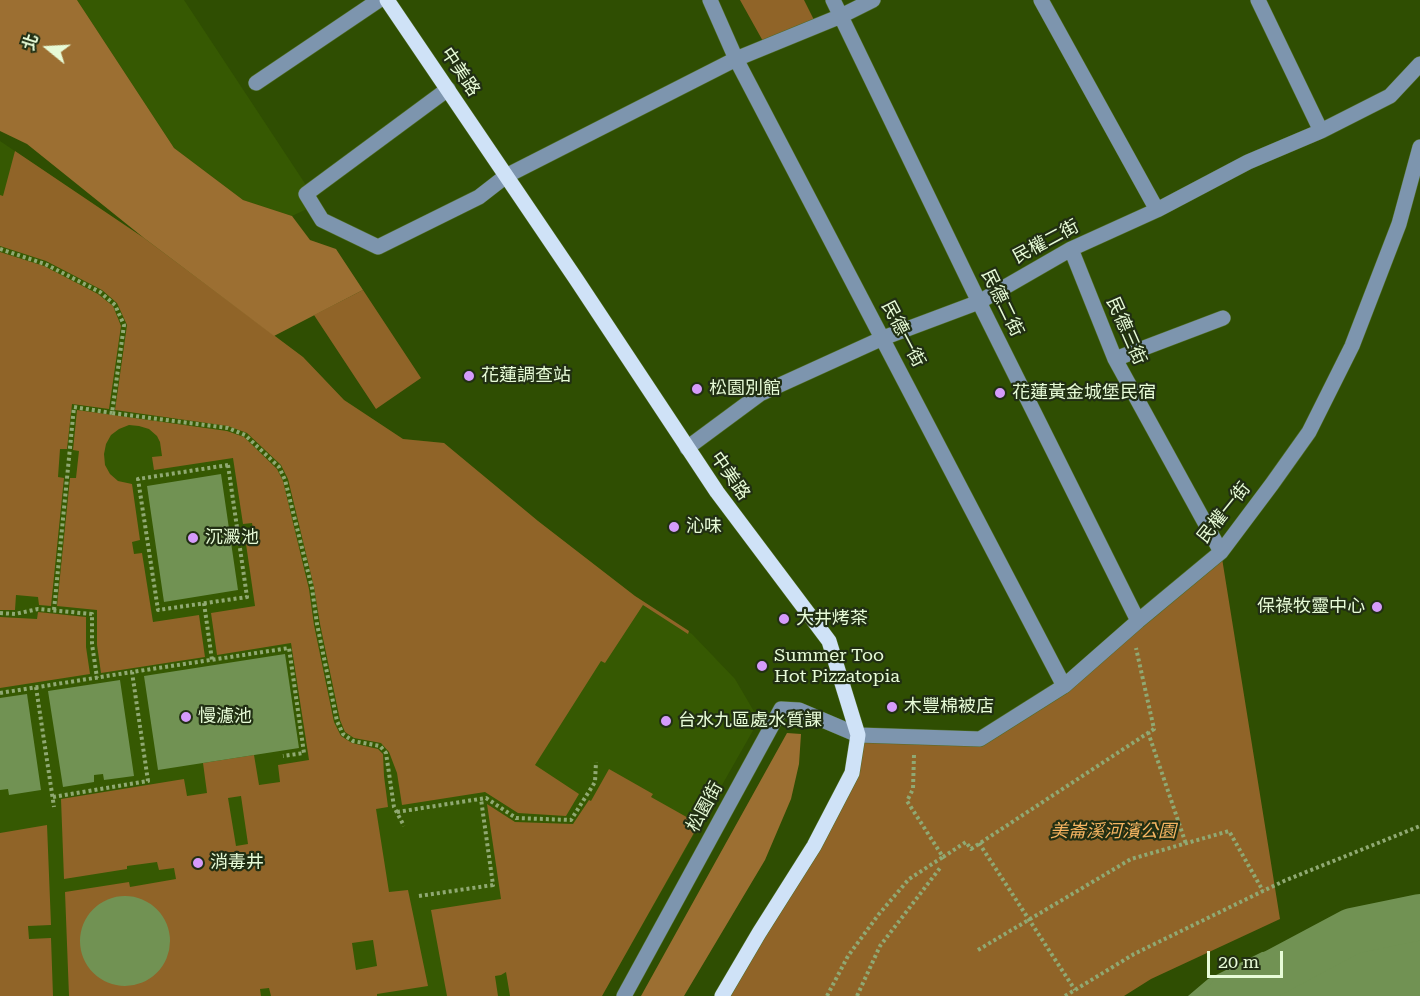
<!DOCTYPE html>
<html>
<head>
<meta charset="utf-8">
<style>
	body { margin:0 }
	#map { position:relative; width:1420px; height:996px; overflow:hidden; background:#2f4e02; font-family:"Roboto Serif","Noto Sans TC",serif }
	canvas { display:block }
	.north { position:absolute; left:18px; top:18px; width:60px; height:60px; -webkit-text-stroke:4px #212f13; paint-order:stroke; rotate:288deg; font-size:16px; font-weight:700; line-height:24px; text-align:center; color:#e7fbd7 }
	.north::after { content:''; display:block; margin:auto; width:21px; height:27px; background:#e7fbd7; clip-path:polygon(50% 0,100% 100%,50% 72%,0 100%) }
	.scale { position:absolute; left:1207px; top:951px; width:76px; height:27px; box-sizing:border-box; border:3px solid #e7fbd7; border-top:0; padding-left:8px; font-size:18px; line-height:21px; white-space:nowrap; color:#e7fbd7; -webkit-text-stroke:4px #212f13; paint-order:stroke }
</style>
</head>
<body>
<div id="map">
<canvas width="1420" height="996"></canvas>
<div class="north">北</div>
<div class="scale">20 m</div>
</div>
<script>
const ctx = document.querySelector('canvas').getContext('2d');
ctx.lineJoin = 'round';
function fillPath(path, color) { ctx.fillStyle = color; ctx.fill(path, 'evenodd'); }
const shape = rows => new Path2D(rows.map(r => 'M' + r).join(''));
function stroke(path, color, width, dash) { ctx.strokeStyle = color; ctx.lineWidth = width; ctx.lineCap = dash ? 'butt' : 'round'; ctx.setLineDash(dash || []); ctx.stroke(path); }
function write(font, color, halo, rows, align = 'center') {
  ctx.font = font + ' "Roboto Serif","Noto Sans TC",serif'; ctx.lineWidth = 4.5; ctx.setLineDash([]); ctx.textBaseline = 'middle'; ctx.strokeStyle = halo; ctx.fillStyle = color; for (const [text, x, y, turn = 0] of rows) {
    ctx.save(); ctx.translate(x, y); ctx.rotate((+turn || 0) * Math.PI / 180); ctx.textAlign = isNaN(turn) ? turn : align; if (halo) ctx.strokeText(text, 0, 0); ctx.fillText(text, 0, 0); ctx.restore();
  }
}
fillPath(shape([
	[77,0,184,0,306,185,307,209,292,216,243,200,174,148],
	[0,141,144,238,303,357,344,400,403,439,444,443,538,521,635,596,692,634,735,679,759,720,602,996,0,996]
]), '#365902');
fillPath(shape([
	[740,0,804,0,814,20,764,43],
	[15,151,144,238,303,357,344,400,403,439,444,443,538,521,635,596,689,631,688,634,643,605,605,663,601,661,535,765,579,794,566,816,518,813,485,792,402,805,397,773,389,752,381,743,354,738,345,732,340,720,320,624,314,587,288,479,281,465,247,433,228,426,115,410,127,325,117,303,102,290,46,261,0,246,0,195,3,196],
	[0,252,44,266,98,294,113,306,121,326,109,409,72,404,67,449,60,449,58,477,64,478,51,606,39,605,38,597,16,595,15,610,0,610],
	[363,290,421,378,376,409,314,315],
	[77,410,227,431,244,437,277,469,283,481,309,589,314,625,334,722,341,736,352,743,378,749,383,754,384,776,388,807,376,809,389,892,408,890,428,986,377,994,377,996,271,996,269,988,260,989,261,996,69,996,65,892,129,882,130,887,176,879,174,868,159,870,157,862,127,866,127,869,64,879,61,799,184,779,187,796,207,793,203,763,254,755,259,785,280,782,278,765,309,760,291,643,217,655,211,613,255,606,245,537,254,536,252,523,243,524,233,458,154,470,152,457,162,456,160,442,157,436,149,429,139,426,129,425,119,429,111,435,106,444,104,454,105,465,110,474,118,481,132,484,140,540,132,542,134,554,142,553,153,622,199,615,205,657,101,673,97,645,97,610,57,606,70,478,76,478,79,451,73,450],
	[241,796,248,844,236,846,228,798],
	[373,940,377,966,356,970,352,943],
	[1221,552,1280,919,1151,979,1124,996,722,996,852,773,858,735,980,739,1064,686],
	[38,612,86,617,86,647,90,674,0,688,0,617,37,619],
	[609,769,653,794,651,797,699,824,602,996,510,996,506,972,501,975,495,976,498,996,447,996,431,910,501,899,487,804,515,822,573,824,589,800,591,801],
	[47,825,51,925,28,926,29,939,51,938,53,996,0,996,0,833]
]), '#906428');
fillPath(shape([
	[0,0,77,0,174,148,243,200,292,216,310,240,336,249,363,290,274,336,144,238,27,144,0,131],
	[787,733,801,734,799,764,791,799,765,860,684,996,641,996]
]), '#9c6f32');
fillPath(shape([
	[221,474,238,590,164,602,147,486],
	[285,654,299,748,158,770,144,676],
	[120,680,134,776,104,780,103,774,94,775,94,782,63,787,48,691],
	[27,694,41,790,9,795,8,789,0,790,0,698],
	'80 941a45 45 0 1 1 90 0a45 45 0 1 1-90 0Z',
	[1420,923,1420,996,1188,996,1208,979,1262,952,1283,950,1303,937,1311,946]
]), '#719253');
stroke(shape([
	[1230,996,1352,931,1420,917]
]), '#719253', 46);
const minor = shape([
	[710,0,736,59,1064,686],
	[833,0,979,302,1138,621],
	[1041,0,1157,210],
	[1258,0,1321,131],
	[256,83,379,0],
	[448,89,306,194,322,220,378,247,479,197,506,176,736,59,841,16,873,0],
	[1071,249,1115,359,1221,552],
	[1115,359,1223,318],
	[687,448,760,394,883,338,979,302,1071,249,1157,210,1248,162,1321,131,1390,96,1420,64],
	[624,996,781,709,799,710,858,735,980,739,1064,686,1138,621,1221,552,1272,484,1309,432,1352,346,1399,224,1420,147]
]);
const major = shape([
	[387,0,576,279,717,492,829,641,858,735,852,773,814,846,759,933,722,996]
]);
stroke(minor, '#506d28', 16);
stroke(major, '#506d28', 16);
stroke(shape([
	[0,249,45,264,100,292,115,305,124,325,112,413,228,428,245,435,279,467,285,480,312,588,317,624,337,721,343,734,353,741,380,746,386,753,394,807,404,826],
	[228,465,247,597,158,610,138,479,228,465],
	[204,603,212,660],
	[54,610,74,407,112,413],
	[0,613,15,614,38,609,92,614,92,644,97,678],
	[36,687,54,807],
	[0,693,132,672],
	[1148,732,1186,844],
	[914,755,913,789,907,801,943,857,966,842,971,849,1154,729,1136,648],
	[53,797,148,781,132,672,289,648,304,753,283,756],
	[397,812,486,798,516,818,571,820,595,782,596,762],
	[979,843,1075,990],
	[419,896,493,885,481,799],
	[978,950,1131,859,1229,831,1263,891],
	[827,996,848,956,879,914,909,879,943,857],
	[857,996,880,946,940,868],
	[1065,996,1134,954,1263,891,1284,881,1420,826]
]), '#90a973', 4, [3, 3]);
stroke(minor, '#7d95ae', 15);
stroke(major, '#cfe2f7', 15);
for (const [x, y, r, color] of [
	[469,376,6,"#d59bfb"],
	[697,389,6,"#d59bfb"],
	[1000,393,6,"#d59bfb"],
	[674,527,6,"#d59bfb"],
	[193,538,6,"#d59bfb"],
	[1377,607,6,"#d59bfb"],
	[784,619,6,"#d59bfb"],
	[762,666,6,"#d59bfb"],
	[892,707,6,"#d59bfb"],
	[186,717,6,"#d59bfb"],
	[666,721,6,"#d59bfb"],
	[198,863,6,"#d59bfb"]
]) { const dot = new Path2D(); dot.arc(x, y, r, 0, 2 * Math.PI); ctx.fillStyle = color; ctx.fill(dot); stroke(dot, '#212f13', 2); }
write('18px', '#e7fbd7', '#212f13', [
	["中美路",460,72,56],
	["民權二街",1046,242,-28],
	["民德二街",1002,303,64],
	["民德三街",1126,331,66],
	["民德一街",903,334,62],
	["中美路",730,476,55],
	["民權一街",1224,513,-51],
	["松園街",705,807,-61]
]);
write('18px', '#e7fbd7', '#212f13', [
	["花蓮調查站",481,376],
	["松園別館",709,389],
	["花蓮黃金城堡民宿",1012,393],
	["沁味",686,527],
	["沉澱池",205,538],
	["保祿牧靈中心",1365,607,"right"],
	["大井烤茶",796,619],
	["Summer Too",774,656],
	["Hot Pizzatopia",774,677],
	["木豐棉被店",904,707],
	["慢濾池",198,717],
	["台水九區處水質課",678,721],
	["消毒井",210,863]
], 'left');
write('italic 18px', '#f7b562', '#212f13', [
	["美崙溪河濱公園",1113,832]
]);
</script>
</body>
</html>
